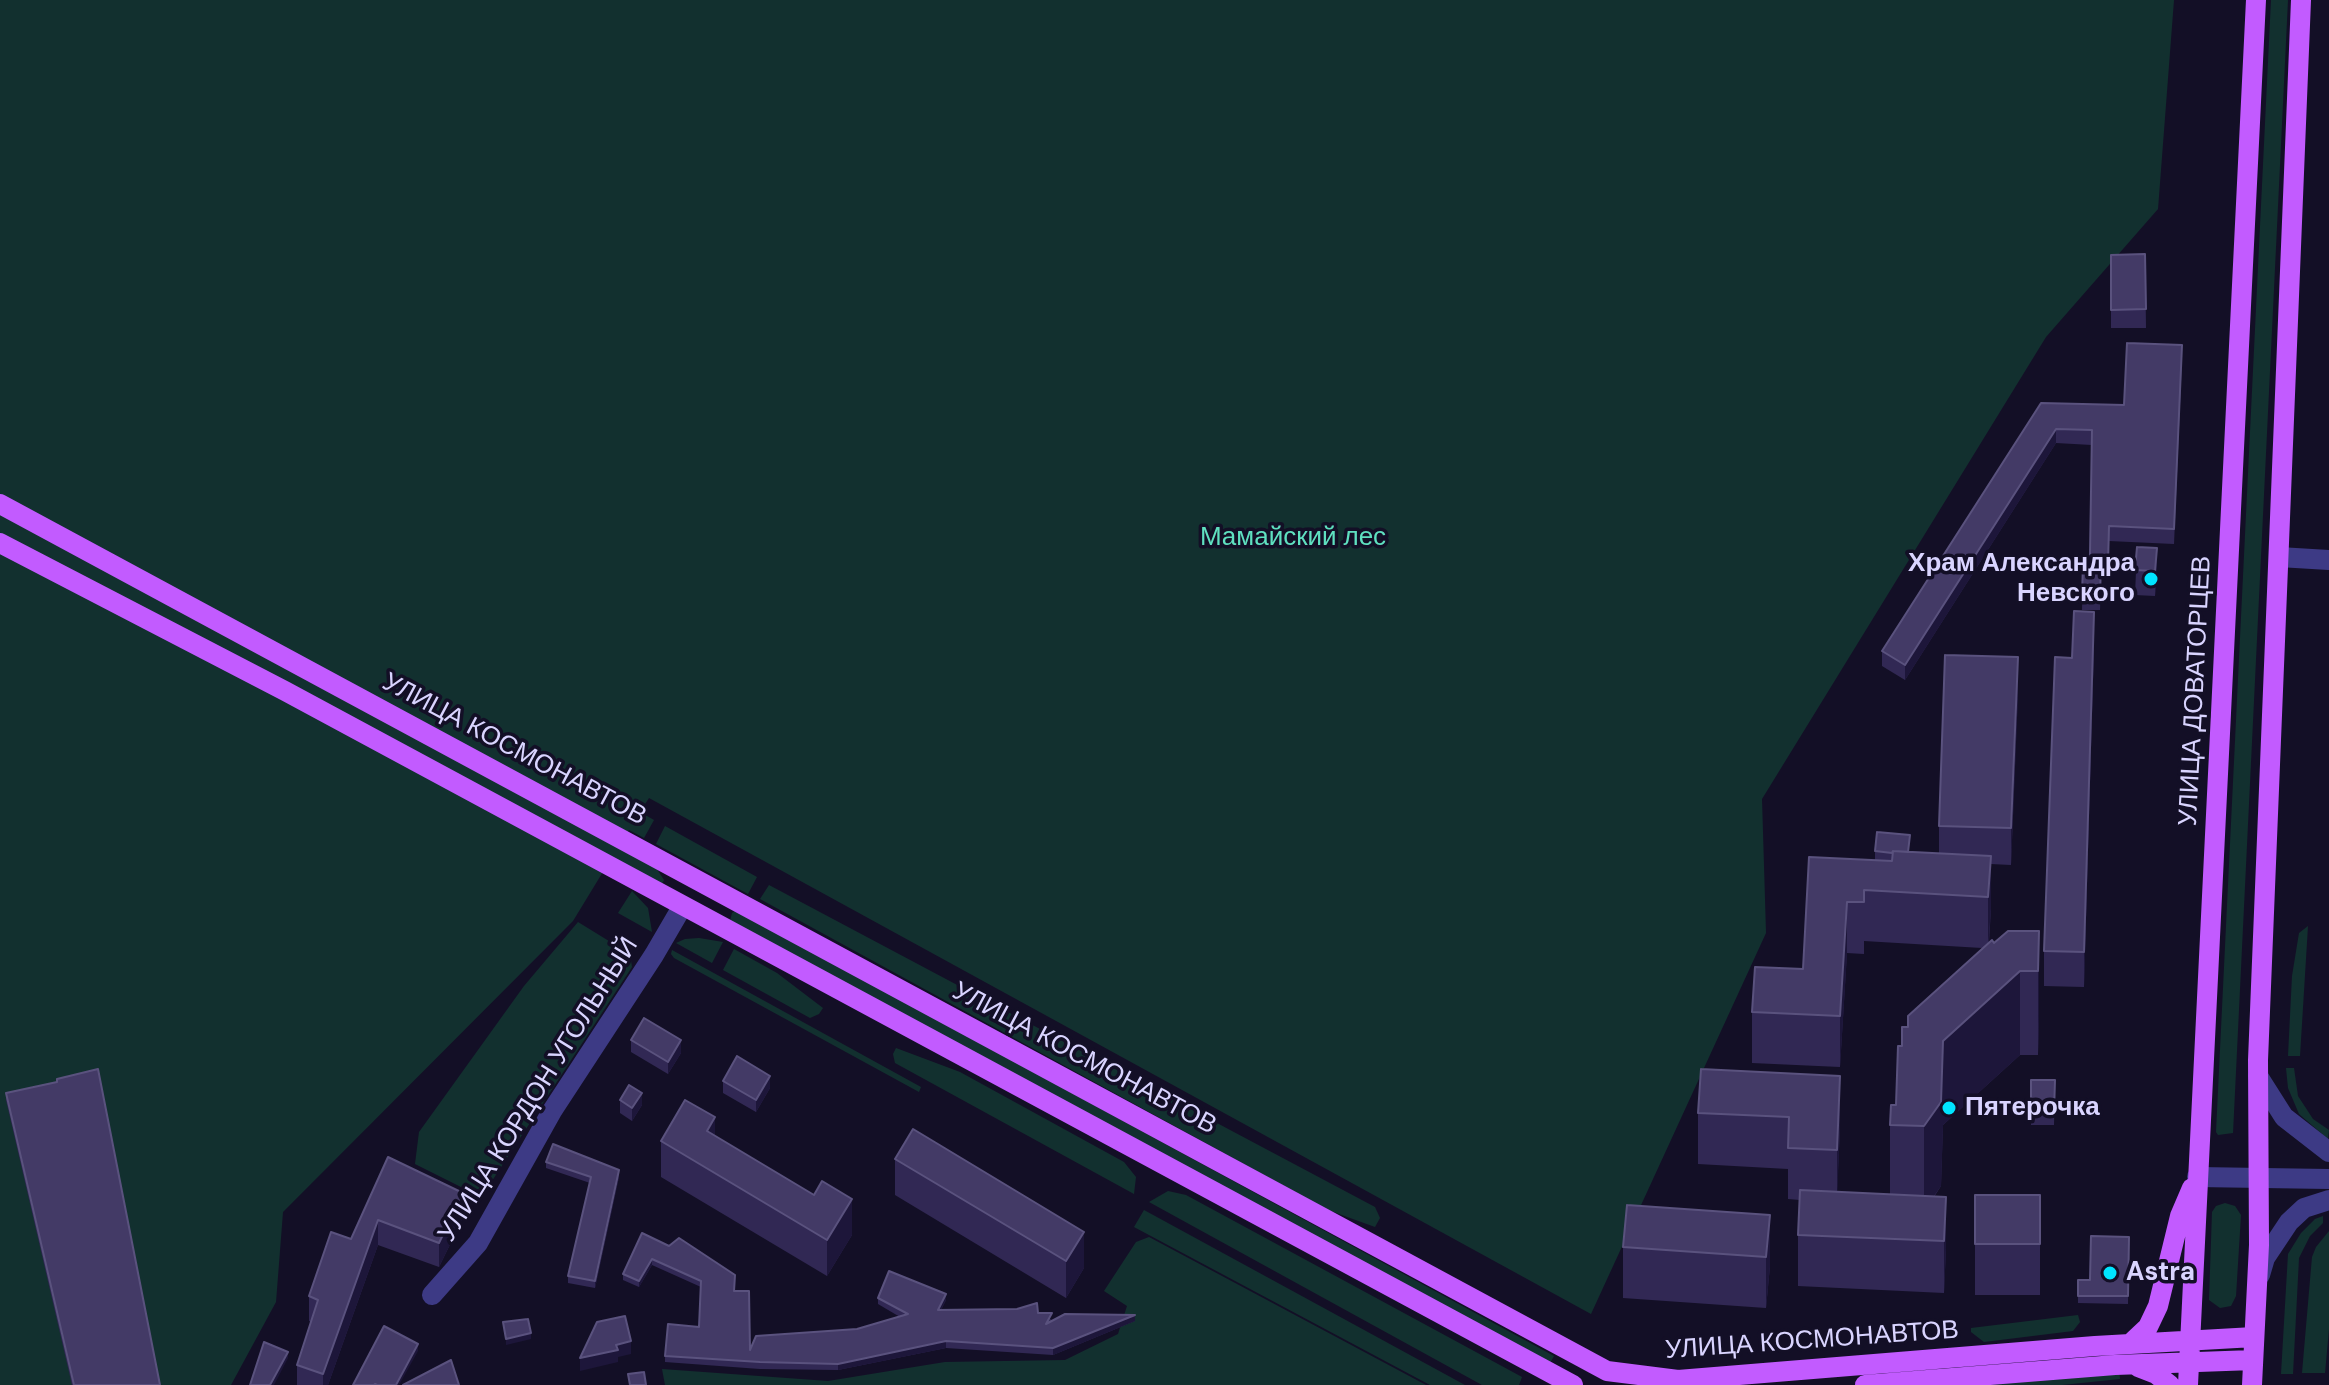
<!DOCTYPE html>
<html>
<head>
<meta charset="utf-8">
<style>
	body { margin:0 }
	canvas { display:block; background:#130f26 }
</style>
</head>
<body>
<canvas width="2329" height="1385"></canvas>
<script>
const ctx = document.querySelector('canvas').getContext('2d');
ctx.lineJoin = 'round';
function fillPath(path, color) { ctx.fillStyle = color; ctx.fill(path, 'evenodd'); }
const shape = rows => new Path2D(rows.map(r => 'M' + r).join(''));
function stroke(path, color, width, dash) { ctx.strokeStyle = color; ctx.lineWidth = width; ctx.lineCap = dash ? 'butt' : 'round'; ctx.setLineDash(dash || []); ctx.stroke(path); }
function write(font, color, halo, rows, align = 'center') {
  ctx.font = font + ' "DM Sans",sans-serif'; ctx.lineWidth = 7; ctx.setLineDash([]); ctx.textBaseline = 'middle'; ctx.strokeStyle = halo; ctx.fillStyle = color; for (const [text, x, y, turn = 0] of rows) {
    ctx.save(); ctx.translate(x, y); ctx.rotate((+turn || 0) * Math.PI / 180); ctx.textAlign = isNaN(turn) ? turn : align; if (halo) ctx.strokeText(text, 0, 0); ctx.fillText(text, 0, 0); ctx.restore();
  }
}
fillPath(shape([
	[0,0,2174,0,2158,209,2046,337,1762,799,1766,933,1591,1314,649,798,640,812,654,820,644,838,629,830,619,847,655,866,664,880,662,884,612,857,573,921,283,1212,276,1302,231,1385,0,1385],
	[2271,0,2288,0,2233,1133,2218,1135,2216,1132],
	[665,826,757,877,748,894,656,844],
	[769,885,1375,1207,1380,1218,1375,1227,1328,1210,760,899],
	[632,891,648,908,652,932,618,913],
	[736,910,1554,1356,1548,1367,730,921,732,913],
	[578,922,630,954,632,967,488,1187,469,1191,415,1164,419,1132,524,986],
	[2308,926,2300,1056,2288,1056,2292,976,2299,933],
	[699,938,723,942,712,963,676,943,685,939],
	[734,949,777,973,823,1008,819,1014,810,1018,723,970],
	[672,950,921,1087,919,1092,674,958,671,954],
	[896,1048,960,1072,1124,1162,1136,1177,1134,1194,895,1063,893,1054],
	[2286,1068,2294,1068,2298,1096,2313,1119,2329,1130,2328,1139,2299,1114,2288,1088],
	[1168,1191,1186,1195,1522,1377,1519,1385,1482,1385,1149,1202],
	[2225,1203,2235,1206,2241,1215,2236,1296,2231,1306,2220,1308,2209,1300,2212,1212,2216,1206],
	[1144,1210,1465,1385,1430,1385,1134,1227],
	[2323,1216,2323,1223,2310,1236,2299,1258,2293,1374,2281,1374,2288,1254,2301,1233,2315,1219],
	[2329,1231,2329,1329,2325,1373,2302,1373,2312,1257,2316,1247],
	[1149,1237,1426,1385,665,1385,662,1369,828,1381,945,1362,1065,1360,1118,1334,1127,1306,1104,1291,1136,1242],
	[2078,1315,2080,1322,2073,1331,1984,1342,1971,1332,1971,1328],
	[2119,1371,2120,1379,2062,1385,1977,1385]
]), '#12302f');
stroke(shape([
	[2279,557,2329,560],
	[2258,1076,2284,1117,2329,1152],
	[2197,1177,2329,1179],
	[2260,1275,2265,1258,2289,1222,2304,1208,2329,1200],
	[432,1295,478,1243,552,1111,654,955,682,907]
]), '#3d3a85', 20);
stroke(shape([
	[0,504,1607,1371,1678,1380,2095,1346,2254,1337],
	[0,543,285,691,1573,1385],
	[2131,1343,2148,1327,2158,1306,2180,1216,2192,1188],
	[2138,1367,2156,1374,2170,1385],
	[1865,1385,2115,1365,2253,1360],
	[2188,1385,2256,0],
	[2252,1385,2259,1245,2258,1060,2301,0]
]), '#c25bff', 20);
fillPath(shape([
	[2145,254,2146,328,2111,328,2111,255],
	[2182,360,2174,544,2109,541,2108,579,2101,579,2100,610,2082,610,2083,564,2090,554,2092,445,2056,443,1905,680,1882,666,1882,651,2041,403,2124,405],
	[2137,547,2157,573,2155,596,2135,595],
	[2094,647,2084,987,2044,986,2044,951,2072,658],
	[2018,694,2011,865,1991,864,1991,908,1989,943,1994,943,2039,931,2039,1015,2038,1055,2020,1055,1943,1125,1941,1186,1934,1197,1946,1248,1944,1293,1798,1286,1798,1235,1800,1200,1788,1199,1788,1169,1698,1164,1698,1113,1701,1069,1840,1127,1837,1192,1890,1194,1890,1125,1896,1105,1902,1046,1908,1027,1982,948,1864,941,1864,954,1847,953,1840,1067,1752,1063,1752,1012,1803,969,1809,857,1875,860,1875,851,1939,853,1939,826],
	[631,1040,681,1053,668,1074,631,1052],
	[57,1079,160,1385,72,1385,6,1100,6,1093,57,1083],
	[2031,1080,2055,1080,2054,1125,2031,1125],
	[723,1081,770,1088,756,1112,723,1093],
	[620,1100,642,1105,632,1121,620,1113],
	[715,1136,814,1195,852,1235,827,1276,661,1177,661,1141],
	[388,1157,463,1218,439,1267,378,1245,328,1385,297,1385,297,1365,311,1322,309,1321,309,1296,351,1239],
	[895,1159,1084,1268,1066,1298,895,1195],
	[546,1162,619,1177,595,1288,568,1283,568,1276,590,1183,546,1168],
	[1975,1195,2040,1195,2040,1295,1975,1295],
	[1770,1215,1770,1266,1766,1308,1623,1298,1623,1247],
	[642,1233,735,1291,750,1350,857,1329,900,1317,878,1304,878,1298,946,1300,941,1310,1038,1313,1052,1320,1052,1321,1135,1321,1053,1355,946,1348,838,1370,760,1369,665,1362,665,1356,699,1327,701,1287,652,1265,639,1287,623,1280,623,1274],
	[2129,1237,2128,1304,2078,1303,2078,1280,2090,1280]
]), '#312854');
fillPath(shape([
	[2056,429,2056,443,1905,680,1905,665],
	[2157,548,2157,573,2155,596,2155,571],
	[2094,612,2094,647,2084,987,2084,952],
	[2018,657,2018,694,2011,865,2011,828],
	[1991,856,1991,908,1988,949,1988,897],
	[1847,902,1847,953,1840,1067,1840,1016],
	[2039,931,2039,1015,2038,1055,2038,971],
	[2020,971,2020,1055,1943,1125,1941,1186,1924,1210,1924,1126,1943,1041],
	[681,1040,681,1053,668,1074,668,1062],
	[770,1076,770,1088,756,1112,756,1100],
	[1840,1076,1840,1127,1837,1201,1837,1150],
	[642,1093,642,1105,632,1121,632,1108],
	[715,1117,715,1154,707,1131],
	[619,1170,619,1177,595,1288,595,1281],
	[463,1193,463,1218,439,1267,439,1243],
	[1946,1197,1946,1248,1944,1293,1944,1241],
	[852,1199,852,1235,827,1276,827,1240],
	[1770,1215,1770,1266,1766,1308,1766,1257],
	[378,1220,378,1245,328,1385,323,1385,323,1374],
	[1084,1232,1084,1268,1066,1298,1066,1261],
	[652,1259,652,1265,639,1287,639,1281],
	[946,1294,946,1300,938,1316,938,1310],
	[1135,1315,1135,1321,1053,1355,1053,1348],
	[531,1333,531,1339,506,1345,506,1339],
	[631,1341,631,1354,618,1357,618,1362,580,1371,580,1358,616,1345],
	[946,1341,946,1348,838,1370,838,1364],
	[418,1344,418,1351,399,1385,396,1385],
	[288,1352,288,1358,274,1385,270,1385]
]), '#1d163a');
const building = shape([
	[2145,254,2146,309,2111,310,2111,255,2145,254],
	[2127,343,2182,345,2174,529,2109,526,2108,564,2101,564,2100,595,2082,595,2083,564,2090,554,2092,430,2056,429,1905,665,1882,651,2041,403,2124,405,2127,343],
	[2137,547,2157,548,2155,571,2135,570,2137,547],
	[2074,611,2094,612,2084,952,2044,951,2055,657,2072,658,2074,611],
	[1945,655,2018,657,2011,828,1939,826,1945,655],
	[1877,832,1910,835,1908,852,1893,851,1892,853,1875,851,1877,832],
	[1893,851,1991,856,1988,897,1864,890,1864,902,1847,902,1840,1016,1752,1012,1755,967,1803,969,1809,857,1892,861,1893,851],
	[2008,931,2039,931,2038,971,2020,971,1943,1041,1941,1102,1924,1126,1890,1125,1891,1105,1896,1105,1898,1046,1902,1046,1902,1027,1908,1027,1908,1016,1992,940,1994,943,2008,931],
	[644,1018,681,1040,668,1062,631,1040,644,1018],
	[737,1056,770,1076,756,1100,723,1081,737,1056],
	[98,1069,160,1385,74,1385,6,1093,57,1082,57,1079,98,1069],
	[1701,1069,1840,1076,1837,1150,1788,1148,1789,1117,1698,1113,1701,1069],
	[2031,1080,2055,1080,2054,1112,2031,1112,2031,1080],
	[629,1085,642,1093,632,1108,620,1100,629,1085],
	[685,1100,715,1117,707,1131,814,1195,822,1181,852,1199,827,1240,661,1141,685,1100],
	[913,1129,1084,1232,1066,1261,895,1159,913,1129],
	[553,1144,619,1170,595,1281,568,1276,591,1177,546,1162,553,1144],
	[388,1157,463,1193,439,1243,378,1220,323,1374,297,1365,318,1300,309,1296,331,1232,351,1239,388,1157],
	[1800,1190,1946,1197,1944,1241,1798,1235,1800,1190],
	[1975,1195,2040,1195,2040,1244,1975,1244,1975,1195],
	[1627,1205,1770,1215,1766,1257,1623,1247,1627,1205],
	[642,1233,669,1246,679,1238,735,1275,734,1291,749,1291,750,1350,756,1336,857,1329,908,1314,878,1298,889,1271,946,1294,938,1310,1017,1309,1037,1303,1038,1313,1052,1313,1046,1324,1065,1314,1135,1315,1053,1348,946,1341,838,1364,760,1362,665,1356,668,1324,699,1327,701,1281,652,1259,639,1281,623,1274,642,1233],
	[2091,1236,2129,1237,2128,1296,2078,1296,2078,1280,2090,1280,2091,1236],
	[625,1316,631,1341,616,1345,618,1350,580,1358,597,1322,625,1316],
	[528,1319,531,1333,506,1339,503,1322,528,1319],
	[384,1326,418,1344,396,1385,377,1385,375,1384,374,1385,353,1385,384,1326],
	[264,1342,288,1352,270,1385,250,1385,264,1342],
	[451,1360,459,1385,403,1385,451,1360],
	[644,1372,646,1385,630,1385,628,1374,644,1372]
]);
fillPath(building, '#433a66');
stroke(building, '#5a527e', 2);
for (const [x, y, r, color] of [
	[2151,579,8,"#00e5ff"],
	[1949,1108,8,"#00e5ff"],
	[2110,1273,8,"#00e5ff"]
]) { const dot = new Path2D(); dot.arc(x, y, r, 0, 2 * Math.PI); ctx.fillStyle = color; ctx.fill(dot); stroke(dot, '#130f26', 3); }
write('26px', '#5fe0c0', '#130f26', [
	["Мамайский лес",1293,538]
]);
write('bold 26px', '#d9d4ff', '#130f26', [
	["Храм Александра",2135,564,"right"],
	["Невского",2135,594,"right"],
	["Пятерочка",1965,1108],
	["Astra",2126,1273]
], 'left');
write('26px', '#d9d4ff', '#130f26', [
	["УЛИЦА ДОВАТОРЦЕВ",2196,691,-87],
	["УЛИЦА КОСМОНАВТОВ",514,750,28],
	["УЛИЦА КОСМОНАВТОВ",1084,1059,28],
	["УЛИЦА КОРДОН УГОЛЬНЫЙ",539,1090,-58],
	["УЛИЦА КОСМОНАВТОВ",1812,1341,-4]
]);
</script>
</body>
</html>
